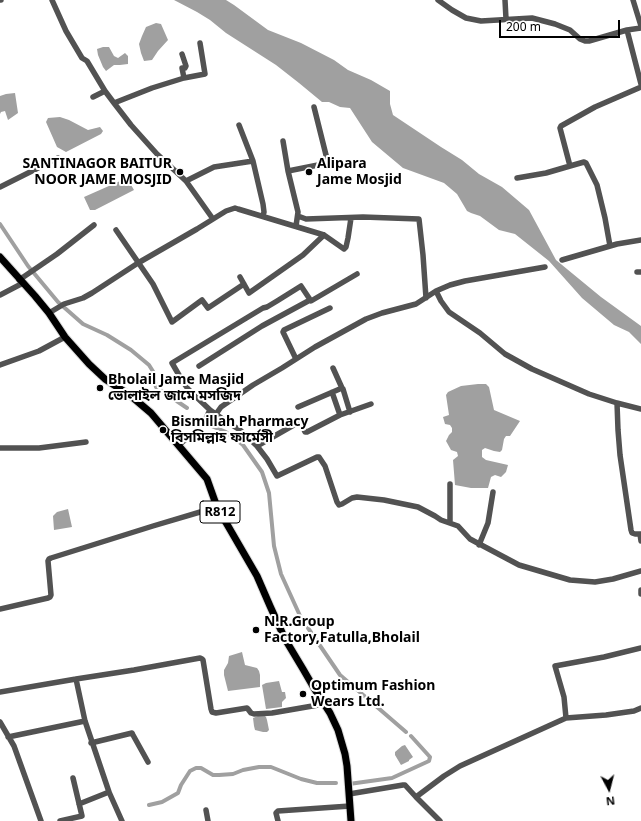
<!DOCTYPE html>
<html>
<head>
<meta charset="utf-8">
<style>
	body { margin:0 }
	#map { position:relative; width:641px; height:821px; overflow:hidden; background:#fff; font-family:"Noto Sans",sans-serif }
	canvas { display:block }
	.north { position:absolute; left:589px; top:769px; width:40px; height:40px; -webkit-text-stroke:3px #fff; paint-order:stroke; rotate:173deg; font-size:11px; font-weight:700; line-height:16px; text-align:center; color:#000 }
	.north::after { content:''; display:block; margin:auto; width:14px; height:18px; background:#000; clip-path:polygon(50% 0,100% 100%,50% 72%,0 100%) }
	.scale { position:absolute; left:499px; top:20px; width:121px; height:18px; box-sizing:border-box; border:2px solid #000; border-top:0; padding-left:5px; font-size:12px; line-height:14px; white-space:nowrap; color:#000; -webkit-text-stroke:3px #fff; paint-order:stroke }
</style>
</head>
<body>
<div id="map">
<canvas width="641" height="821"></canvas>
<div class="north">N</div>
<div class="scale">200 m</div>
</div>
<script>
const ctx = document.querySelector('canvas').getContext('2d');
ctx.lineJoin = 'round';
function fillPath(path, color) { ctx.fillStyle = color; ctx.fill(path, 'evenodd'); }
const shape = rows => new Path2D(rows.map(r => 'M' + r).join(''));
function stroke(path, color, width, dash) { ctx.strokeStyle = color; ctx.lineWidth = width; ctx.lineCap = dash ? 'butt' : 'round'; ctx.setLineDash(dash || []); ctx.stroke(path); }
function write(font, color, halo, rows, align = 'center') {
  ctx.font = font + ' "Noto Sans","Noto Sans Bengali",sans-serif'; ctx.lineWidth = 4; ctx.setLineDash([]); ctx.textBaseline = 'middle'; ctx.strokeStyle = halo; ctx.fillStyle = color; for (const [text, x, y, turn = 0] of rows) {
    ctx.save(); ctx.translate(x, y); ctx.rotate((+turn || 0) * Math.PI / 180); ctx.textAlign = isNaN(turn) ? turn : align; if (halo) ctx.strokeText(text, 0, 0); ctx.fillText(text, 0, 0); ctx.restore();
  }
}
fillPath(shape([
	[174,0,226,0,234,5,268,30,301,43,334,60,348,70,371,80,390,91,390,104,393,115,441,147,462,160,479,174,502,187,529,210,556,260,601,297,641,326,641,344,629,332,614,325,582,298,549,261,515,234,499,230,480,216,471,213,467,211,457,194,444,183,403,168,372,142,350,108,340,107,329,102,322,102,299,83,276,65,226,33,210,20,197,12],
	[156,23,161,24,168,40,158,51,152,60,144,61,141,53,139,44,142,36,146,27],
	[103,47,109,47,114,56,118,58,125,53,128,56,128,64,120,65,114,65,106,71,103,67,98,55,97,49],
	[15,93,18,113,8,120,5,111,1,112,0,114,0,96,6,94],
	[60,117,69,120,88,130,100,127,103,131,101,134,66,152,57,147,46,122,48,118],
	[127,178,134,190,95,210,90,210,84,197],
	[478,384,486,384,489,387,494,410,520,421,510,436,506,436,504,439,502,450,500,452,494,451,485,448,482,450,482,457,486,460,508,465,506,472,501,477,495,475,491,477,488,488,471,488,455,485,453,460,458,456,457,452,451,450,446,441,449,435,452,432,452,428,450,425,445,424,443,417,449,415,446,395,448,392,461,386],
	[68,509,72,527,54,530,53,516,57,512],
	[242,652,245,665,257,668,259,671,260,675,260,687,228,691,224,675,224,670,228,663,229,656],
	[279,681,282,692,285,692,286,698,282,702,282,707,266,709,262,685,266,683],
	[264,715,266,717,267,720,269,730,267,732,263,732,255,730,254,726,253,718,258,716],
	[405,745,413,757,409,760,409,761,401,765,395,755,395,752,402,746]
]), '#a0a0a0');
stroke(shape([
	[0,224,28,266,58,302,83,324,107,335,131,350,149,365,154,373,155,382,156,387,159,389,187,408],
	[209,425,226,432,243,445,262,472,269,493,274,546,281,574,301,618],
	[308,628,340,675,406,732],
	[349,784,392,778,429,761,430,757,411,736],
	[149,805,162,802,178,793,181,785,190,771,196,768,201,768,213,775,219,775,233,774,243,770,259,767,271,767,301,779,317,783,336,783]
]), '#a0a0a0', 4);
const major = shape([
	[0,257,35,296,49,313,65,337,89,364,105,379,131,396,151,413,207,479,217,507,257,576,270,606,285,639,303,669,314,688,330,713,338,730,345,754,347,766,351,821]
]);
stroke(major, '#dbdbdb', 9);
stroke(shape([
	[0,0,1,0],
	[52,0,66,31,82,58,87,61,105,91,114,103,131,125,157,154,186,181,213,219],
	[438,0,452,10,466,18,481,21,532,18,555,24,570,30,580,39,585,41,589,41,627,30,641,28],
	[505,0,506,19],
	[633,0,641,26],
	[627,30,641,84],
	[182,54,186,66,185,68,182,68,184,78],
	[93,97,105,91],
	[114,103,152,88,184,78,205,74,200,43],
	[239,125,253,161,263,204,264,212,263,216],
	[283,141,288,171],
	[517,178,546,173,570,166],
	[186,181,214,167,253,161],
	[0,187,58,158],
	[298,216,306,219,363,217,419,219,423,255,426,298],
	[296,226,298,212,288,171,328,163,314,107],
	[116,230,153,284,172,322,202,300,208,308,244,284],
	[610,246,605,218,597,185,586,163,584,162,570,166,560,128,561,126,595,107,641,87],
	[562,260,617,244,641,240],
	[637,272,641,272],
	[357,274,311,301,301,286,277,301,267,307,263,308,172,363,183,382,188,389,210,410,227,422,240,430,257,446,267,459,277,476,317,457,319,457,325,466,337,502,339,505,342,504,352,498,357,497,384,500,418,507,435,516,441,520,458,526,470,539,519,565,570,580,595,582,613,579,641,571],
	[240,277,249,293,303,255,324,235],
	[19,280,57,254,94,225],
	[436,291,441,301,449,312,480,333,505,354,532,369,589,394,617,403,641,409],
	[0,295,23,283],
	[49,313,64,304,83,298,92,293,138,263,197,229,226,211,235,208,238,209,324,235,344,249,346,247,348,238,351,218],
	[296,359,283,332,284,330,330,308],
	[0,365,39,351,65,337],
	[199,366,262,326,310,300],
	[333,368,342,388],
	[332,392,340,415],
	[617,403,618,430,620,455,631,530,632,533,635,534,641,534],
	[298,407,342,388,343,389,350,412],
	[216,414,221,407,253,385,282,368,315,347,366,319,382,313,416,304,436,291,450,285,465,281,545,267],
	[179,445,196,431,205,420,210,410],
	[257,446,299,422,301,423,305,432,307,432,340,415,371,404],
	[0,448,39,448,86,442],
	[450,484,450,523],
	[640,534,641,541],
	[479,545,488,523,493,492],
	[641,590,641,594],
	[0,609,48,598,50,597,51,595,48,561,49,559,51,558,153,526,217,507],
	[76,679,85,721,109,792,79,804],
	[0,692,76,679,134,670,200,658,202,659,203,660,211,709,212,712,216,713,247,708,248,709,251,713,254,714,272,713,324,704],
	[566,718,606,715,634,711,641,708],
	[0,722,14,746,41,821],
	[8,737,85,721],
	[91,743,132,733,133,735,148,762],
	[109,792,122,821],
	[349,794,403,785,405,785,416,797,444,776,460,766,566,718,564,697,555,666,604,657,641,648],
	[416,797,440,821],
	[206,810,208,821],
	[60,821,82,816,73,778],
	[278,821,276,813,278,811,350,806]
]), '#525252', 5.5);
stroke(major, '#000', 7);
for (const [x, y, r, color] of [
	[180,172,4,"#000"],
	[309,172,4,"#000"],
	[100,388,4,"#000"],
	[163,430,4,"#000"],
	[256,630,4,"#000"],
	[303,694,4,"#000"]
]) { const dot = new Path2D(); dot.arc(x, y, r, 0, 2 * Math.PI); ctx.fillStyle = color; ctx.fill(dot); stroke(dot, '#fff', 1.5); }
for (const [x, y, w] of [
	[220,512,40]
]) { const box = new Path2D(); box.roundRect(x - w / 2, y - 11, w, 22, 3); ctx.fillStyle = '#fff'; ctx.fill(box); stroke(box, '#000', 1); }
write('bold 13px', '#000', null, [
	["R812",220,512]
]);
write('bold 14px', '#000', '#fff', [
	["SANTINAGOR BAITUR",172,164,"right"],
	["NOOR JAME MOSJID",172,180,"right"],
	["Alipara",317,164],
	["Jame Mosjid",317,180],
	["Bholail Jame Masjid",108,380],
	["ভোলাইল জামে মসজিদ",108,396],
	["Bismillah Pharmacy",171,422],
	["বিসমিল্লাহ ফার্মেসী",171,438],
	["N.R.Group",264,622],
	["Factory,Fatulla,Bholail",264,638],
	["Optimum Fashion",311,686],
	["Wears Ltd.",311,702]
], 'left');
</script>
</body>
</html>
